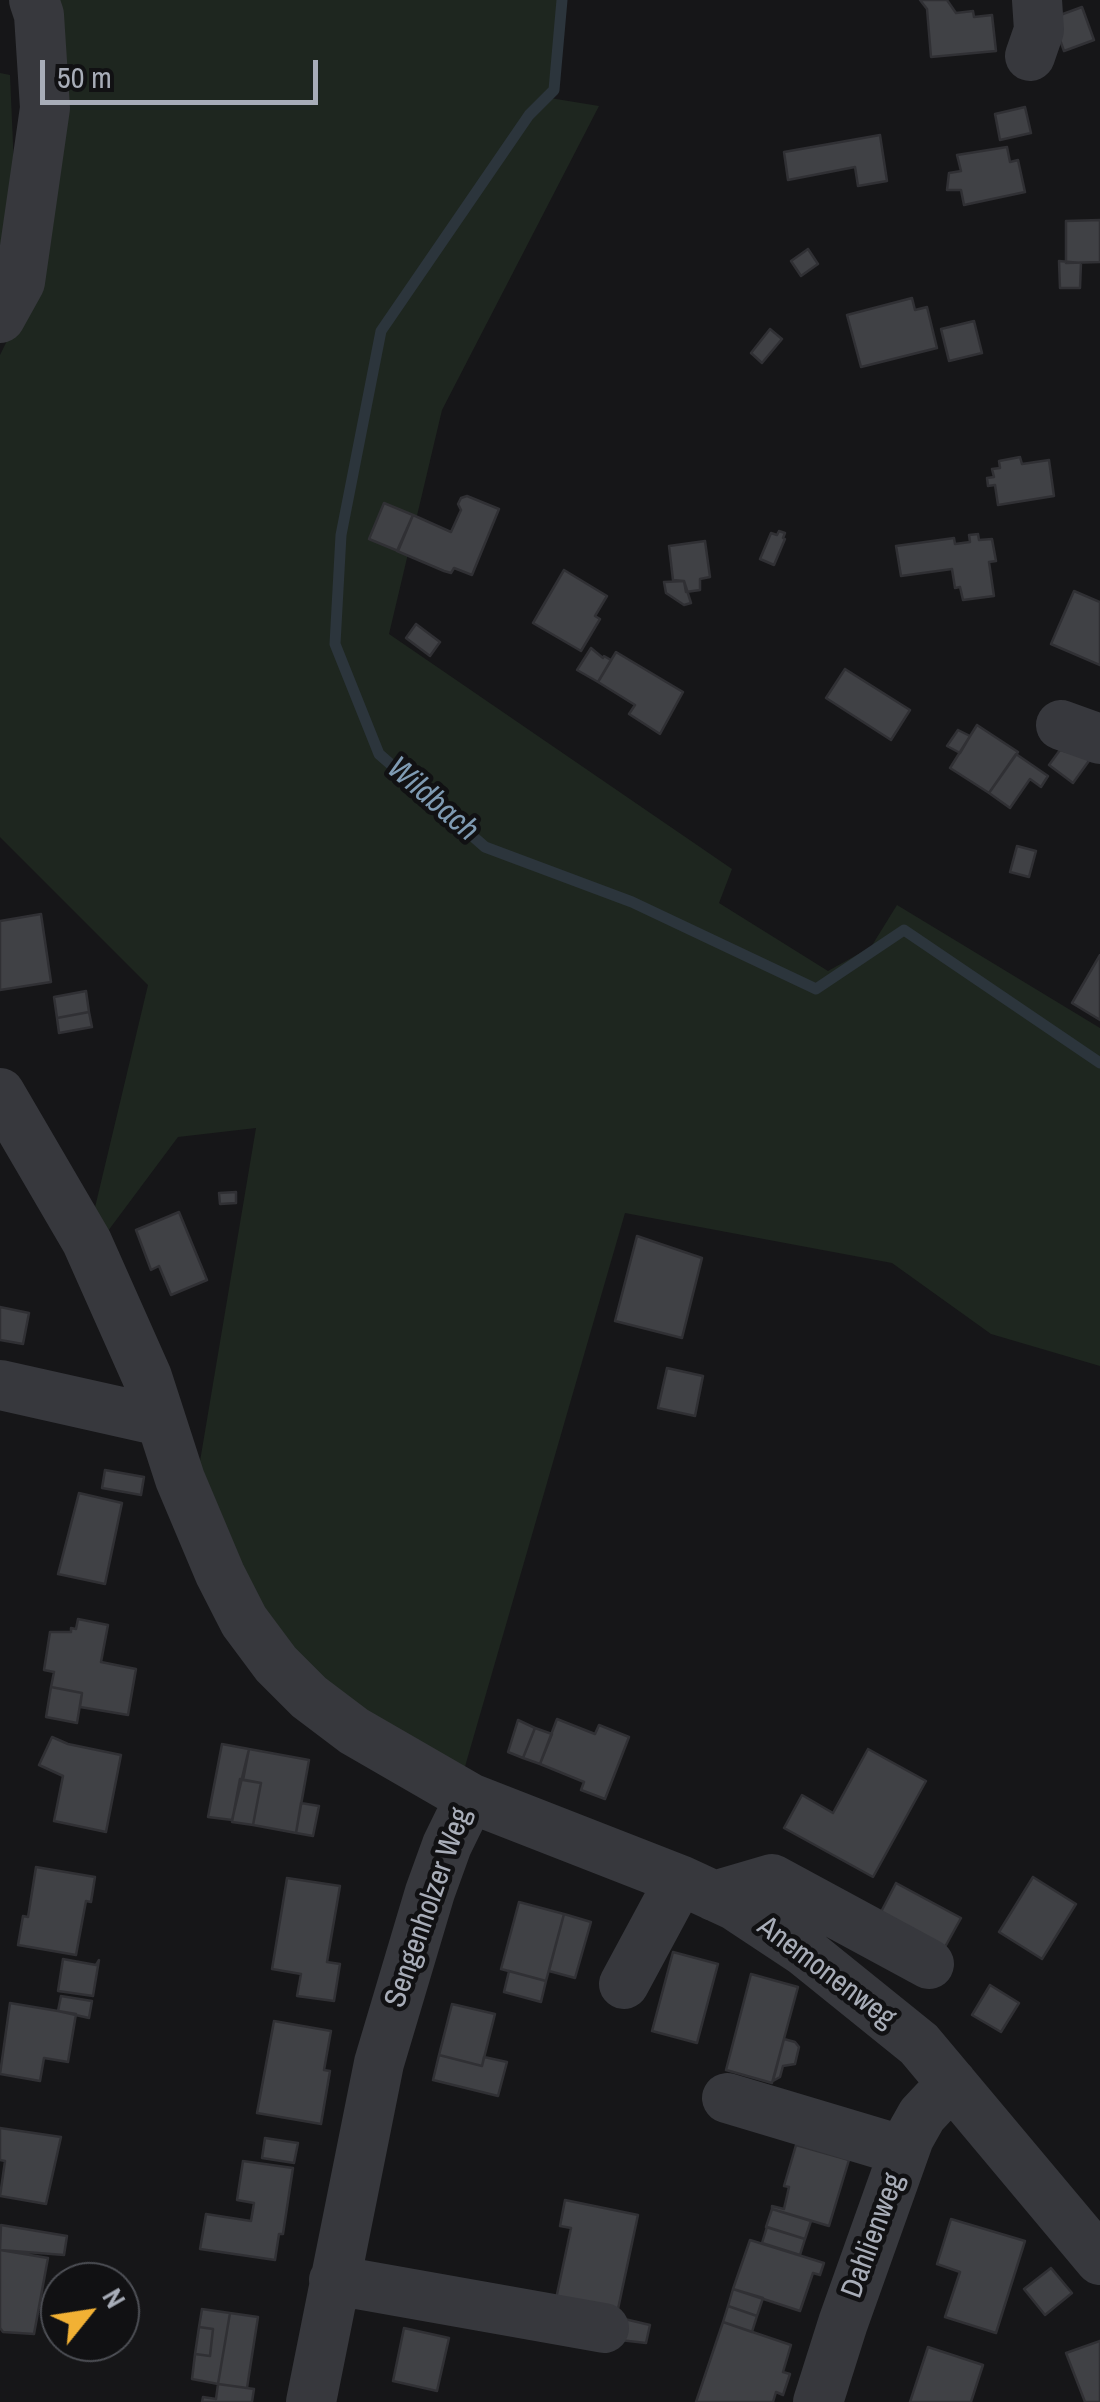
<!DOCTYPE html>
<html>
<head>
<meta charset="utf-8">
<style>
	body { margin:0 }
	#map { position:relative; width:1100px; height:2402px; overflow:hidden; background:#161618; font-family:"Archivo Narrow",sans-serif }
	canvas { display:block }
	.north { position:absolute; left:40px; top:2262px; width:100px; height:100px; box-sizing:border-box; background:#111113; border:2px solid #4d4f55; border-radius:50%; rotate:60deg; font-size:28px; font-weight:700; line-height:40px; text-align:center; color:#a8adb8 }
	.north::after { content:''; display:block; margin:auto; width:35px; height:45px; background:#f2b134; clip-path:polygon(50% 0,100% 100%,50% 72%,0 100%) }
	.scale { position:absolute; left:40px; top:60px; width:278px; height:45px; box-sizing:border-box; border:5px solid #a8adb8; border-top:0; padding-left:12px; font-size:30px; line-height:35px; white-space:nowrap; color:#a8adb8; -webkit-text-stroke:8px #111113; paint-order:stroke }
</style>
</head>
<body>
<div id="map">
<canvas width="1100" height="2402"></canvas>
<div class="north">N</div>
<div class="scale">50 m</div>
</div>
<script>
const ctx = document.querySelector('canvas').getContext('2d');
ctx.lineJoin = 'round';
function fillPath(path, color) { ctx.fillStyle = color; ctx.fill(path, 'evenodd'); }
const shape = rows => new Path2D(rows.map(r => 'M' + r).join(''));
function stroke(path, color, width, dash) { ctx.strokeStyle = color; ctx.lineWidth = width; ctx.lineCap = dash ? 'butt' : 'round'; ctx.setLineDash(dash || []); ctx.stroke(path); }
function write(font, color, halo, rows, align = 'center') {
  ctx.font = font + ' "Archivo Narrow",sans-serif'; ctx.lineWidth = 9; ctx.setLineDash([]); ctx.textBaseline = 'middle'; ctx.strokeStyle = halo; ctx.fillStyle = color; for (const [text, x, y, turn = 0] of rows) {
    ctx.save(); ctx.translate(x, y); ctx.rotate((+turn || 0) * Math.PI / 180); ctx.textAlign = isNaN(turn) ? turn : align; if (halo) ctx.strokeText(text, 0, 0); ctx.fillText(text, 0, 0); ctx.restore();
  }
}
fillPath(shape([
	[43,0,559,0,550,98,599,106,442,410,389,634,732,869,719,903,828,971,871,947,897,905,1100,1028,1100,1366,991,1334,892,1263,625,1213,464,1770,315,1683,258,1618,196,1485,256,1128,178,1137,102,1239,92,1220,148,985,0,837,0,355,35,284],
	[0,73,10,75,16,213,0,287]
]), '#1e261f');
stroke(shape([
	[562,0,554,90,529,115,381,331,341,535,335,644,379,754,485,847,632,902,816,989,904,930,1100,1063]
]), '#2c353c', 11);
const building = shape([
	[920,0,947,0,956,13,973,11,974,17,992,15,996,51,931,57,927,9,920,0],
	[1082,7,1094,40,1064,51,1052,18,1082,7],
	[1025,107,1031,133,1000,140,995,114,1025,107],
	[880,135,887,181,858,186,855,167,788,180,784,152,880,135],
	[1007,147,1010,162,1018,160,1025,192,964,205,961,190,947,190,949,173,961,171,957,155,1007,147],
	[1100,220,1100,262,1066,263,1066,221,1100,220],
	[808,249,818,264,801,276,791,261,808,249],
	[1059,261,1081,263,1080,288,1060,288,1059,261],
	[912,298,915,310,927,307,937,348,861,367,847,315,912,298],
	[974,321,982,353,949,361,941,329,974,321],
	[770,329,782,339,762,363,751,353,770,329],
	[1020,457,1022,464,1049,460,1054,496,998,505,995,485,988,486,987,478,994,477,992,469,1000,468,999,461,1020,457],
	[467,496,499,509,472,575,454,568,451,573,444,571,397,551,413,515,451,532,461,510,458,504,461,498,467,496],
	[384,503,413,515,398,551,369,539,384,503],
	[779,531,785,533,783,538,785,539,774,565,760,559,771,533,777,535,779,531],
	[978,534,979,540,992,539,996,561,989,562,994,596,963,600,960,587,955,588,952,569,901,576,896,546,954,538,955,544,970,542,969,535,978,534],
	[705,541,710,577,700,579,700,590,686,592,684,581,673,580,669,546,705,541],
	[564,570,607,596,595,616,600,619,581,651,533,623,564,570],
	[684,581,691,603,684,605,666,593,664,582,684,581],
	[1074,591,1100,602,1100,665,1051,644,1074,591],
	[416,624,440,642,430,656,406,638,416,624],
	[591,648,603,658,604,656,611,660,598,682,577,670,591,648],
	[616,652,683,692,660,734,629,714,635,705,598,682,616,652],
	[845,669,910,710,891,740,826,698,845,669],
	[977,725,1018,752,989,793,950,768,977,725],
	[958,730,970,736,960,753,947,746,958,730],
	[1060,750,1091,758,1073,783,1049,765,1060,750],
	[1016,754,1048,776,1041,787,1030,779,1010,808,989,793,1016,754],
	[1017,846,1036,851,1029,877,1010,872,1017,846],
	[41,914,51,982,0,990,0,921,41,914],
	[1100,955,1100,1020,1072,1003,1100,955],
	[86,991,89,1012,57,1018,54,997,86,991],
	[89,1012,92,1027,59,1033,57,1018,89,1012],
	[236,1192,236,1203,220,1204,219,1193,236,1192],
	[179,1212,207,1280,171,1295,159,1266,151,1270,136,1230,179,1212],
	[637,1236,702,1258,682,1338,615,1321,637,1236],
	[0,1307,29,1313,23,1344,0,1340,0,1307],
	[667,1368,703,1376,695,1416,658,1408,667,1368],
	[105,1470,144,1477,141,1495,102,1488,105,1470],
	[79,1493,122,1503,105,1584,58,1574,79,1493],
	[78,1619,108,1625,101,1662,136,1669,128,1715,80,1707,82,1693,51,1687,54,1672,44,1670,50,1632,71,1632,71,1628,76,1629,78,1619],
	[51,1687,82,1693,77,1723,46,1717,51,1687],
	[557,1719,595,1734,599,1725,629,1737,605,1799,581,1790,584,1782,540,1764,557,1719],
	[518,1720,535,1728,523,1758,508,1752,518,1720],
	[535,1728,552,1734,540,1764,523,1758,535,1728],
	[52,1737,68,1744,121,1755,106,1832,54,1821,63,1776,39,1765,52,1737],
	[222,1744,249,1749,232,1820,208,1817,222,1744],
	[249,1749,309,1760,296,1833,253,1825,261,1783,243,1780,249,1749],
	[868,1749,926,1781,873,1877,784,1828,802,1795,833,1813,868,1749],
	[240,1779,261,1783,253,1825,232,1822,240,1779],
	[301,1803,319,1806,313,1836,296,1833,301,1803],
	[36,1867,95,1877,91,1902,86,1901,76,1955,18,1945,23,1916,28,1917,36,1867],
	[1033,1877,1076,1904,1042,1959,999,1932,1033,1877],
	[287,1878,340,1886,327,1962,340,1964,334,2001,297,1996,301,1974,272,1969,287,1878],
	[896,1883,961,1918,945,1947,881,1912,896,1883],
	[519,1902,564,1914,546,1981,501,1969,519,1902],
	[564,1914,591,1922,575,1978,549,1971,564,1914],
	[673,1952,718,1964,697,2043,652,2031,673,1952],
	[63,1959,96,1965,99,1960,93,1996,58,1991,63,1959],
	[509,1971,546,1981,541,2002,504,1992,509,1971],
	[751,1974,798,1987,772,2083,726,2070,751,1974],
	[990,1985,1019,2003,1001,2032,972,2015,990,1985],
	[61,1996,92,2001,89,2018,58,2011,61,1996],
	[10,2003,76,2014,68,2062,44,2058,40,2081,0,2074,10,2003],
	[452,2004,495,2014,482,2066,439,2055,452,2004],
	[274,2021,331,2031,324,2070,330,2071,321,2124,257,2113,274,2021],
	[784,2039,795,2042,799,2047,795,2064,783,2066,780,2077,773,2081,784,2039],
	[439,2055,482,2066,484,2057,507,2062,498,2096,433,2080,439,2055],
	[0,2128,61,2137,46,2204,0,2196,5,2161,0,2160,0,2128],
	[265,2138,298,2143,294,2163,262,2158,265,2138],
	[796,2145,849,2160,829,2226,772,2209,772,2206,784,2209,789,2187,784,2186,796,2145],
	[243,2161,293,2168,283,2234,279,2234,275,2260,200,2249,206,2214,251,2221,254,2203,237,2200,243,2161],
	[565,2200,638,2215,618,2309,556,2299,571,2228,560,2226,565,2200],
	[772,2209,811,2221,805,2239,766,2227,772,2209],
	[951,2219,1025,2241,996,2333,945,2317,960,2272,937,2264,951,2219],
	[1,2225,67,2236,64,2255,0,2250,1,2225],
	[767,2227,805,2239,800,2255,762,2243,767,2227],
	[750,2240,824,2263,820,2275,813,2273,800,2311,733,2289,750,2240],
	[0,2250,48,2258,34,2334,3,2332,0,2328,0,2250],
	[1051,2268,1072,2293,1045,2315,1024,2289,1051,2268],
	[733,2289,763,2298,757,2316,728,2306,733,2289],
	[728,2306,757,2316,752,2332,723,2322,728,2306],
	[202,2309,230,2313,218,2384,192,2379,195,2354,210,2356,213,2329,199,2327,202,2309],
	[230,2313,258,2317,247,2388,218,2384,230,2313],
	[616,2317,650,2325,646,2343,611,2339,616,2317],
	[723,2322,791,2345,783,2372,790,2374,783,2395,776,2392,773,2402,696,2402,723,2322],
	[199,2327,213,2329,210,2356,195,2354,199,2327],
	[404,2328,449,2338,437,2391,393,2381,404,2328],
	[1100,2341,1100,2402,1085,2402,1066,2353,1100,2341],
	[928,2347,983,2365,971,2402,910,2402,928,2347],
	[218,2384,254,2389,252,2402,202,2402,203,2397,216,2399,218,2384]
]);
fillPath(building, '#404145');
stroke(building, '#303034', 2.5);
stroke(shape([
	[1030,56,1039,30,1037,0],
	[0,318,20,282,45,108,39,15,34,0],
	[1061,725,1100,739],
	[0,1093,87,1242,147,1377,180,1479,220,1574,244,1621,276,1664,309,1697,354,1731,470,1798,680,1880,734,1905,805,1952,919,2044,1100,2260],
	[0,1385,161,1421],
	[714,1896,772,1879,929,1964],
	[624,1984,680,1880],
	[727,2098,904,2151],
	[334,2280,604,2328],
	[311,2402,379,2063,430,1892,447,1845,470,1798],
	[818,2402,843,2323,909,2138,922,2115,952,2083]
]), '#37383d', 50);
write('30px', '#a8adb8', '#111113', [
	["Sengenholzer Weg",429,1908,-71],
	["Anemonenweg",826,1973,37],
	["Dahlienweg",874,2236,-70]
]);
write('italic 32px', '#7f9bb3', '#111113', [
	["Wildbach",432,800,41]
]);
</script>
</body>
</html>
